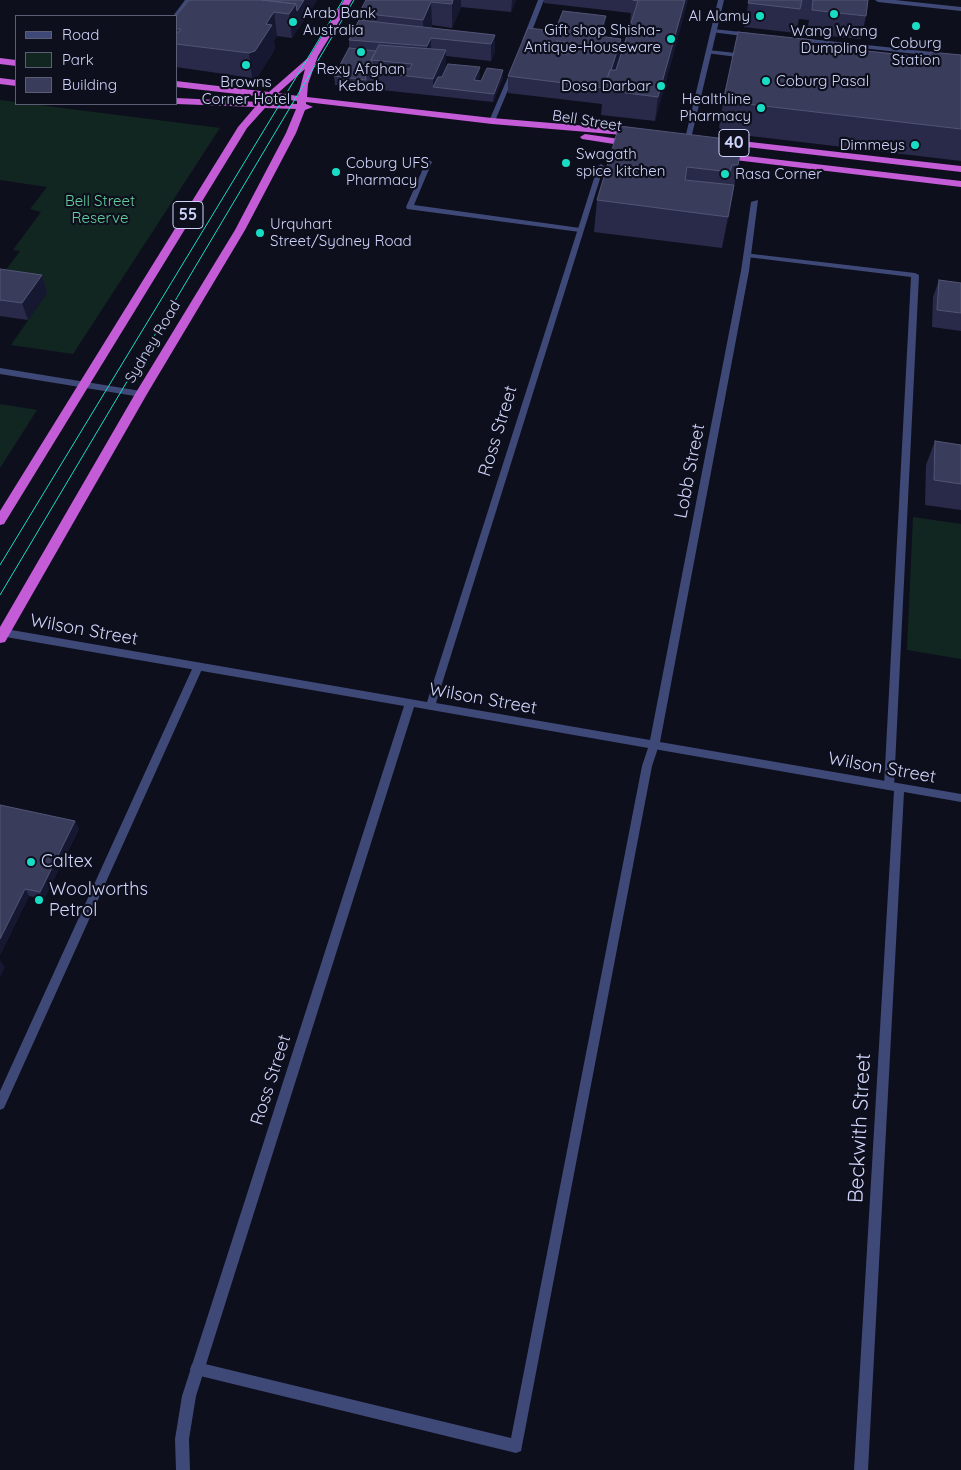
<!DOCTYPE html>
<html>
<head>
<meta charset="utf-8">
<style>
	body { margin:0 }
	#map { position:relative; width:961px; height:1470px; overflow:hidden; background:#0e0f1d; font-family:Quicksand,sans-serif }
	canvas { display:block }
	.legend { position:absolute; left:15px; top:15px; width:162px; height:90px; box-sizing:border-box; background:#0e0f1d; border:1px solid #5b5e75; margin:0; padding:6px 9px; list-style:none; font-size:15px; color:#cfd4fa }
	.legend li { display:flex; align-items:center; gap:10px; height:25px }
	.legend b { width:25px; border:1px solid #5b5e75 }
</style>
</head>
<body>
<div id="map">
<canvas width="961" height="1470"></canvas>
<ul class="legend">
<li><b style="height:6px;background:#3e4977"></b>Road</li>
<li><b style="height:14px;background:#122621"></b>Park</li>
<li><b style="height:14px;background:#3a3c5c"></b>Building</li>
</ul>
</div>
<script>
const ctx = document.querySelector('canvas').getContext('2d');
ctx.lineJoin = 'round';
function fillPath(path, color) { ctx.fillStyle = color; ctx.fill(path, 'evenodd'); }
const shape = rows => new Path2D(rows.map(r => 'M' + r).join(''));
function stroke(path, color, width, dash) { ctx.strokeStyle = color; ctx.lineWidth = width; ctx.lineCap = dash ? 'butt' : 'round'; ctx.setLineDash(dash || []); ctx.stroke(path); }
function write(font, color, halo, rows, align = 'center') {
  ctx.font = font + ' Quicksand,sans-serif'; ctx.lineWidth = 4.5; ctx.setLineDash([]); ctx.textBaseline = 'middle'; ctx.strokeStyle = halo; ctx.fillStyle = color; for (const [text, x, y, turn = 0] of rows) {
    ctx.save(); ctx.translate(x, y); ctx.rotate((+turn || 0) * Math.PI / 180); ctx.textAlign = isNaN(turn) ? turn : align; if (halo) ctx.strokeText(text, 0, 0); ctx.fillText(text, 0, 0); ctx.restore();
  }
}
fillPath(shape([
	[0,100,220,128,73,354,11,345,47,293,0,278,20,251,13,250,41,212,30,209,47,187,0,180],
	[0,404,37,410,0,468],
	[913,517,961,524,961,659,907,650]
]), '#122621');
fillPath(shape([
	[538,0,544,0,528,41,523,42,522,41,538,0],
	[875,0,895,0,961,7,961,11,878,2,875,0],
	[713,29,751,33,754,35,751,37,711,32,711,30,713,29],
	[800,38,961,55,961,59,798,41,798,39,800,38],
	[708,50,745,54,748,56,745,58,706,53,706,51,708,50],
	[511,70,516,71,495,121,490,122,489,121,511,70],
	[429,160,432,162,414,205,580,228,584,230,580,232,407,209,406,207,426,162,429,160],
	[744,253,915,273,919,275,894,786,893,789,889,790,885,789,884,786,911,277,747,257,744,257,744,253],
	[198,663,203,667,4,1108,0,1110,0,1091,193,667,198,663],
	[654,741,658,742,659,745,652,766,521,1451,516,1453,192,1374,190,1369,192,1364,197,1362,511,1438,642,766,650,742,654,741]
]), '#3e4977');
fillPath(shape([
	[185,0,191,0,178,17,173,16,185,0],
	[601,164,604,166,436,703,650,740,741,271,751,202,758,200,749,271,660,742,961,794,961,802,904,792,868,1470,854,1470,894,791,414,707,196,1396,189,1439,190,1470,176,1470,175,1439,182,1396,404,706,0,636,0,628,427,702,598,166,601,164],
	[0,368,141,391,145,394,141,397,0,374,0,368]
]), '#3e4977');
fillPath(shape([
	[718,0,724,0,689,147,686,149,683,147,718,0]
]), '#3e4977');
fillPath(shape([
	[344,0,352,0,318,56,308,84,307,97,492,118,635,130,640,133,635,136,492,124,306,102,306,104,313,107,305,110,296,133,245,230,147,394,5,642,0,643,0,627,135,394,235,230,286,133,296,109,265,108,247,128,4,524,0,525,0,511,238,127,255,107,176,104,176,98,260,102,264,97,176,87,176,81,269,92,309,57,344,0],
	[305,69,298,96,278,93,305,69],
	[273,98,297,101,297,104,269,103,273,98],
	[0,58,16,60,16,66,0,64,0,58],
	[0,78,16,80,16,86,0,84,0,78],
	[585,134,633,141,638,144,633,147,582,139,580,137,585,134],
	[724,139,961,166,961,172,721,144,721,140,724,139],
	[721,153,961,181,961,187,718,158,718,154,721,153]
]), '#c45cd8');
stroke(shape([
	[0,565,343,0],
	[0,595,354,0]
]), '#18ddc4', 1);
fillPath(shape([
	[189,0,317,0,292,38,277,36,274,40,275,49,258,76,252,78,176,67,176,16],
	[366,0,516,0,511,12,461,7,452,28,432,25,431,28,495,35,495,51,491,61,446,56,446,67,442,77,480,76,478,80,481,81,503,70,503,78,493,102,335,85,334,76,349,48,349,40,359,20,359,13],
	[544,0,688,0,655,121,601,115,602,104,508,93,508,76,555,31,605,32,603,37,621,39,620,55,616,70,630,24,631,13,544,3],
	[749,0,868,0,866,16,861,39,807,34,809,20,799,19,796,33,744,27],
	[813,45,929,57,930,52,961,55,961,161,725,133,719,128,724,97],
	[743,141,722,248,594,232,597,200],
	[0,269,42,275,47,292,28,320,0,316],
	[939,280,961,283,961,331,932,327,933,297],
	[935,441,961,445,961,510,925,505,926,465],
	[0,805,75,821,79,829,44,899,29,896,0,955]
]), '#292a49');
fillPath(shape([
	[304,0,317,0,292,38,289,14,296,4],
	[453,0,461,0,461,7,452,28,452,4],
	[512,0,516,0,511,12],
	[685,0,688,0,683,18,655,121,658,97],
	[431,2,432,25,424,44,423,20],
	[274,12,277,36,274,40,275,49,258,76,252,78,249,53,266,24],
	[606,16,605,32,598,53,599,36],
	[495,35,495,51,491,61,491,44],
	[431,38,431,55,427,63,427,46],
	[621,39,620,55,609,91,606,88],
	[557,41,556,58,552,53],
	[446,50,446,67,437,88,433,87,433,79],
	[480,67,480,76,475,89,474,80],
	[503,70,503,78,493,102,494,94],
	[734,185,729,217,722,248,728,217],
	[42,275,47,292,28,320,22,303],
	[75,821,79,829,44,899,40,892],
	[25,889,29,896,0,955,0,939],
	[0,960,5,967,0,977]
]), '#161730');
const building = shape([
	[189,0,262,0,296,4,289,14,274,12,266,24,272,25,255,51,249,53,176,44,176,32,179,32,181,29,176,29,176,16,189,0],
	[262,0,304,0,297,11,296,4,262,0],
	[366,0,453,0,452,4,431,2,423,20,359,13,366,0],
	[633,0,685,0,658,97,603,90,610,70,616,70,638,1,633,0],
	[749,0,802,0,800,9,748,3,749,0],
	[813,0,868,0,866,16,812,10,813,0],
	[563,11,606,16,599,36,621,39,611,70,610,70,604,88,508,76,528,28,555,31,563,11],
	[557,41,572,43,567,54,552,53,557,41],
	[359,20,495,35,491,44,431,38,427,46,349,40,359,20],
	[738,32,813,40,813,45,930,58,930,52,961,55,961,129,730,102,724,97,738,32],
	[379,45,446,50,433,79,365,71,369,64,410,69,412,64,371,60,379,45],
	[349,48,376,51,371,60,372,64,369,64,365,71,366,80,334,76,349,48],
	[448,64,480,67,474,80,481,81,487,68,503,70,494,94,433,87,438,77,442,77,448,64],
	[619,126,743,141,738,165,732,165,730,172,687,167,685,180,734,185,728,217,597,200,619,126],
	[0,269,42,275,22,303,0,300,0,269],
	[939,280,961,283,961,313,937,310,939,280],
	[935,441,961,445,961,484,934,480,935,441],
	[0,805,75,821,40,892,25,889,0,939,0,805]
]);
fillPath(building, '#3a3c5c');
stroke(building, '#525475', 1);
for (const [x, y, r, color] of [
	[834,14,5,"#18ddc4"],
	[760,16,5,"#18ddc4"],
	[293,22,5,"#18ddc4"],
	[916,26,5,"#18ddc4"],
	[671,39,5,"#18ddc4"],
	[361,52,5,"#18ddc4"],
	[246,65,5,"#18ddc4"],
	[766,81,5,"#18ddc4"],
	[661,86,5,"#18ddc4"],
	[761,108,5,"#18ddc4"],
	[915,145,5,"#18ddc4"],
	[566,163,5,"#18ddc4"],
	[336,172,5,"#18ddc4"],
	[725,174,5,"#18ddc4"],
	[260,233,5,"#18ddc4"],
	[31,862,5,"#18ddc4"],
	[39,900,5,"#18ddc4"]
]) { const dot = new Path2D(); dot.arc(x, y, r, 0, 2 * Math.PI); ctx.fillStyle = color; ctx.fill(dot); stroke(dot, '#0e0f1d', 2); }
write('15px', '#cfd4fa', '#0e0f1d', [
	["Arab Bank",303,13],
	["Australia",303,30],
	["Al Alamy",750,16,"right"],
	["Gift shop Shisha-",661,30,"right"],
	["Antique-Houseware",661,47,"right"],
	["Wang Wang",834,31,"center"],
	["Dumpling",834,48,"center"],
	["Coburg",916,43,"center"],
	["Station",916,60,"center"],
	["Rexy Afghan",361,69,"center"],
	["Kebab",361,86,"center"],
	["Coburg Pasal",776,81],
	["Browns",246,82,"center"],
	["Corner Hotel",246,99,"center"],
	["Dosa Darbar",651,86,"right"],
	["Healthline",751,99,"right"],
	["Pharmacy",751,116,"right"],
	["Dimmeys",905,145,"right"],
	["Swagath",576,154],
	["spice kitchen",576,171],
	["Coburg UFS",346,163],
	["Pharmacy",346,180],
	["Rasa Corner",735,174],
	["Urquhart",270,224],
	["Street/Sydney Road",270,241]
], 'left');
write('15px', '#cfd4fa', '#0e0f1d', [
	["Bell Street",587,121,9],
	["Sydney Road",153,342,-59]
]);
write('15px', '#64d19d', '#0e0f1d', [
	["Bell Street",100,201],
	["Reserve",100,218]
]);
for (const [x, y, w] of [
	[734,143,30],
	[188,215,30]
]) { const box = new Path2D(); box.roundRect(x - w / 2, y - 13.5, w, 27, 4); ctx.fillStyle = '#0e0f1d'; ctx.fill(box); stroke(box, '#cfd4fa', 1); }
write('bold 16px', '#cfd4fa', null, [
	["40",734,143],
	["55",188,215]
]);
write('18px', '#cfd4fa', '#0e0f1d', [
	["Ross Street",498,431,-73],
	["Lobb Street",690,471,-79],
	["Wilson Street",84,630,10],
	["Wilson Street",483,699,10],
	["Wilson Street",882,768,10],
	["Ross Street",271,1080,-72]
]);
write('18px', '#cfd4fa', '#0e0f1d', [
	["Caltex",41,862],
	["Woolworths",49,890],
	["Petrol",49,911]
], 'left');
write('21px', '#cfd4fa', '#0e0f1d', [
	["Beckwith Street",860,1128,-87]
]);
</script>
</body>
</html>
